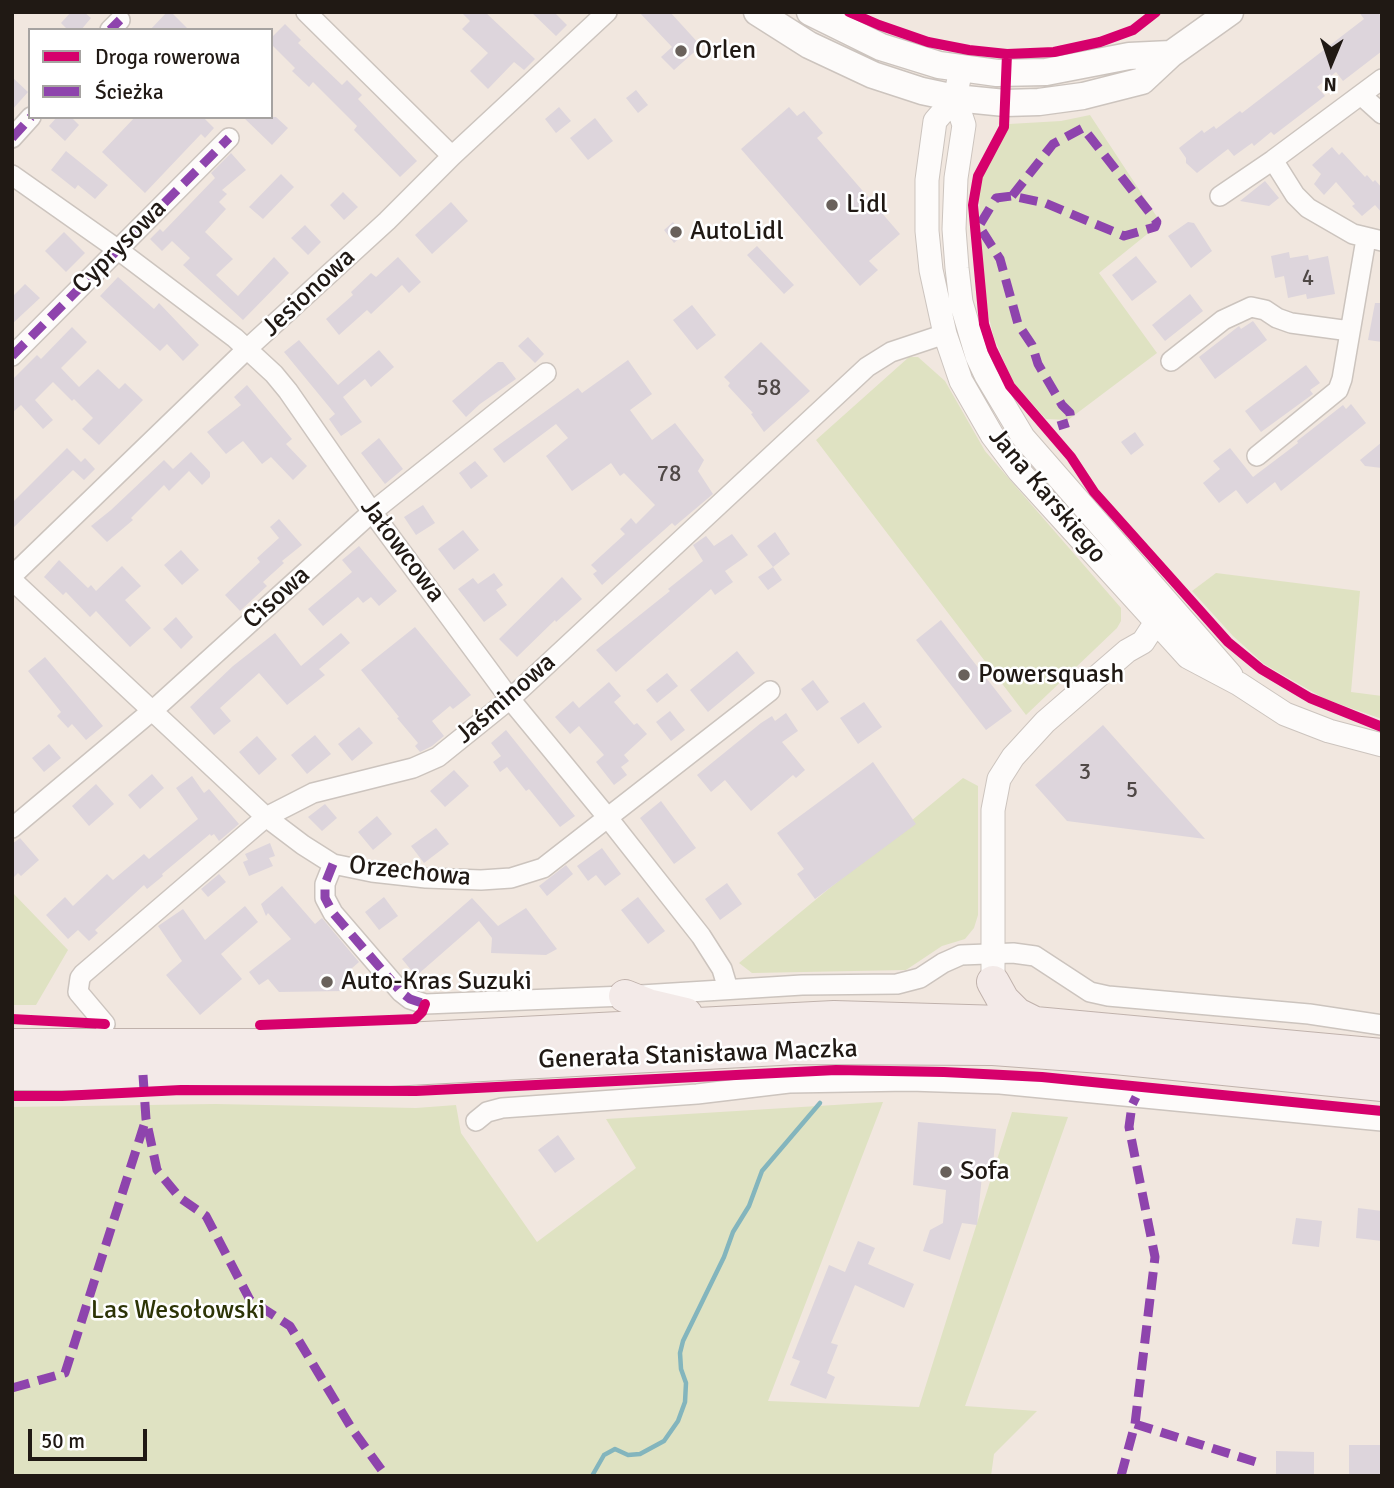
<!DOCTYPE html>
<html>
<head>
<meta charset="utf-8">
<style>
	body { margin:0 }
	#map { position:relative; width:1394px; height:1488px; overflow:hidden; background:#f1e7df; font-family:Signika,sans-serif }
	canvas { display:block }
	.frame { position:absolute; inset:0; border:14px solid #201914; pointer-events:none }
	.legend { position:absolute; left:28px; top:28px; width:245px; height:91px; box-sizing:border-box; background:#fff; border:2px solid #a6a3a1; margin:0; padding:9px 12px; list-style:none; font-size:21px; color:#201914 }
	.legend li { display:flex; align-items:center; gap:14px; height:35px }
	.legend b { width:35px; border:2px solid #a6a3a1 }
	.north { position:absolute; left:1296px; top:28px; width:70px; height:70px; -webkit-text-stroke:5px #fff; paint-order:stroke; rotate:182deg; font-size:19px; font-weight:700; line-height:28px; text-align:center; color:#201914 }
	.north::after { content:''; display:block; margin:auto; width:24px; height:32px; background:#201914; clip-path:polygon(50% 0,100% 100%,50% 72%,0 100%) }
	.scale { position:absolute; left:28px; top:1429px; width:119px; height:32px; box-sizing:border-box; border:4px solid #201914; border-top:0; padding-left:9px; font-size:21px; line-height:24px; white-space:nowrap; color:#201914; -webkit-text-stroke:5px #fff; paint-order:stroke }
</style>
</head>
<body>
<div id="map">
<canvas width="1394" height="1488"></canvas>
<div class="frame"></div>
<ul class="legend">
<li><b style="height:9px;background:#d6006c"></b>Droga rowerowa</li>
<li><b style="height:9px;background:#8e44ad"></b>Ścieżka</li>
</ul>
<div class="north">N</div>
<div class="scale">50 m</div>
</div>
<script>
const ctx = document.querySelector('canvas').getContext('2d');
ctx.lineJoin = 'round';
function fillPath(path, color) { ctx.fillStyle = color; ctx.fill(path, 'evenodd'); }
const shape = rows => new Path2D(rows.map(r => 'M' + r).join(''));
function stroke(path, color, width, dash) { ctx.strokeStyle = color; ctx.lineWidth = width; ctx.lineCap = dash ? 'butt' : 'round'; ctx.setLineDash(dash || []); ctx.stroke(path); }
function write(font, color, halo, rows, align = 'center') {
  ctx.font = font + ' Signika,sans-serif'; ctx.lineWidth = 5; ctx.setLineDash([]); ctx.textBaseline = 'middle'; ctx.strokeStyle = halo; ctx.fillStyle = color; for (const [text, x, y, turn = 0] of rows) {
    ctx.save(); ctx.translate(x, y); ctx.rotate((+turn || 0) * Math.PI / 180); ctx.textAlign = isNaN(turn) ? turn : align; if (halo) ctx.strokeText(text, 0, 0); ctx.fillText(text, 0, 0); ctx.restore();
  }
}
fillPath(shape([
	[1090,115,1161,223,1099,273,1157,353,1068,420,1046,419,1013,382,994,338,988,314,980,239,979,189,981,180,1009,124,1061,121],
	[909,357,918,357,945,381,985,451,1121,608,1121,621,1117,628,1026,715,816,440],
	[1216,573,1360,591,1351,692,1382,696,1382,719,1325,699,1264,664,1233,636,1192,591],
	[963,778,978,786,978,915,974,928,965,939,942,946,906,970,752,973,739,963],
	[12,892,68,950,36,1005,12,1005],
	[883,1102,768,1401,919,1407,1012,1112,1068,1117,965,1406,1037,1411,994,1454,991,1476,12,1476,12,1107,215,1104,416,1108,456,1105,461,1133,537,1242,636,1168,606,1119]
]), '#dfe2c2');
stroke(shape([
	[592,1476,604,1455,615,1449,628,1455,640,1454,664,1441,678,1421,685,1402,686,1383,681,1369,680,1353,683,1341,724,1257,733,1232,749,1206,762,1171,820,1103]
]), '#83b5bd', 4.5);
fillPath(shape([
	[71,12,84,12,91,18,81,30,68,30,61,23],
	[167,12,171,12,189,30,150,30],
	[461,12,485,12,535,59,524,70,514,62,488,89,470,71,488,53,462,29,470,21],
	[531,12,554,12,567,25,556,36],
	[639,12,670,12,701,46,674,70,661,57,672,47],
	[1359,12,1376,12,1382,16,1382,51,1343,81,1336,72,1317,87,1325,96,1274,135,1271,132,1254,146,1252,143,1234,156,1228,149,1197,173,1186,163,1186,158,1179,148,1202,130,1204,133,1214,126,1216,129,1240,111,1242,113,1364,19],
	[285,24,301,40,298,43,342,85,347,80,362,95,358,99,417,161,400,177,354,130,357,126,313,82,309,87,292,71,295,68,271,44,271,38],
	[12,77,28,92,12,110],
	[636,90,648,105,638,113,626,98],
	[559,107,571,121,556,133,545,119],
	[789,107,797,116,804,111,823,133,817,138,900,234,869,261,878,270,860,286,741,149],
	[57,117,71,117,79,125,65,141,49,126],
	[135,117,203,117,214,128,205,138,201,134,145,193,102,152],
	[243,117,276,117,288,128,272,145],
	[595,118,613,141,588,160,570,138],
	[1332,147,1339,155,1342,152,1365,177,1367,175,1373,182,1375,180,1382,188,1382,213,1375,205,1362,216,1352,206,1355,204,1336,182,1324,195,1314,184,1321,174,1312,165],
	[66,151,108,185,95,199,78,185,75,189,51,170],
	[231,153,246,170,222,190,227,194,219,202,226,209,205,232,233,259,216,275,238,296,274,257,289,273,243,320,183,265,190,258,172,241,162,251,150,239,160,229,163,232,215,178,211,173],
	[281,174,294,187,263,219,249,207],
	[1265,181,1279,198,1269,206,1240,201],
	[343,192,358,207,344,220,330,205],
	[451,202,468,221,432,254,415,235],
	[673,222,683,235,674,243,664,230],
	[1188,222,1194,223,1212,251,1191,268,1168,236],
	[305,225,321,242,308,255,291,238],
	[64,232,85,253,66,272,45,251],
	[757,246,794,285,784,294,747,255],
	[1289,252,1290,258,1308,255,1309,260,1328,256,1335,294,1307,299,1306,294,1288,298,1284,276,1275,278,1271,256],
	[1136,256,1157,282,1132,301,1112,275],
	[398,257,421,282,409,293,402,285,371,314,367,310,339,335,326,319,353,295,351,292,371,273,376,277],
	[118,277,154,309,159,303,199,345,183,361,167,344,160,351,100,296],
	[25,284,40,298,12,324,12,297],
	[1190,294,1203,311,1165,341,1152,325],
	[1375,303,1382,303,1382,342,1368,340],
	[692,305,716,335,697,350,673,320],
	[1253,321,1267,340,1215,379,1199,357,1239,326,1241,329],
	[72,327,87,342,61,368,79,387,98,369,119,389,125,383,143,400,99,445,82,429,93,418,74,399,72,401,53,382,35,400,53,420,43,429,21,405,12,413,12,380,37,355,41,359],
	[528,337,544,354,535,363,518,346],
	[299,340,338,385,379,350,394,367,371,387,365,379,343,397,362,422,341,436,329,419,335,414,284,352],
	[761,342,810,391,764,432,751,414,753,413,728,386,730,383,724,377],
	[628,360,652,394,630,410,652,440,675,423,704,460,698,471,713,494,675,526,672,523,602,585,593,574,597,571,591,565,625,534,620,529,631,518,636,524,655,505,624,473,620,476,611,463,572,491,546,456,568,438,556,424,504,463,493,449,578,388,582,393],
	[498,362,503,362,516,379,480,404,466,417,452,401],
	[1306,365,1320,383,1310,390,1313,394,1261,432,1245,411],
	[247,385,292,439,286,444,307,466,293,480,271,457,262,464,243,441,226,454,207,432,241,405,234,397],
	[1351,404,1366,423,1281,491,1275,482,1247,504,1236,490,1219,503,1203,483,1220,469,1213,461,1230,448,1253,477,1298,443,1297,441,1343,405,1346,409],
	[1135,432,1144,445,1131,455,1121,442],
	[379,438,403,469,385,484,361,453],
	[1382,442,1382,468,1365,466,1360,460],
	[67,448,81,462,85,458,95,469,84,480,73,470,12,529,12,503],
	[191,452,210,472,210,477,202,485,189,471,169,491,164,485,131,518,133,520,107,542,91,526,111,510,164,460,173,469],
	[475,461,488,476,471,489,459,473],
	[423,505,435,523,416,535,404,517],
	[279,519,302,545,282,561,284,563,263,582,267,586,240,611,225,595,260,562,257,558,279,538,270,527],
	[463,530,479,550,454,570,438,549],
	[775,532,790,554,773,567,757,546],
	[732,534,748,555,725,571,733,582,715,595,711,589,616,672,596,650,670,591,668,589,703,561,693,545,706,536,714,546],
	[359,546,397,591,379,606,371,597,363,603,358,597,323,626,308,609,352,572,342,560],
	[181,550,199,570,182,585,164,565],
	[59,560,88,588,91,585,96,591,122,566,141,586,125,600,151,628,130,647,96,611,90,617,66,592,63,595,44,577],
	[773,567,782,580,768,590,758,577],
	[494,573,503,585,496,590,507,605,484,622,458,589,473,578,478,584],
	[562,577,582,599,556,622,555,620,517,657,499,639],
	[176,617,193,637,181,649,163,629],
	[941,620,1012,711,986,730,916,640],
	[415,627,471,695,453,709,450,706,432,721,444,736,432,746,420,752,415,746,418,743,397,718,399,717,361,670],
	[275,633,301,666,341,633,350,643,319,669,325,675,287,705,259,673,220,708,231,721,214,735,190,707,233,666],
	[737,651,755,673,708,712,690,690],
	[45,657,103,726,86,740,72,724,68,728,57,716,61,712,28,671],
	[667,673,678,686,657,703,646,690],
	[813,680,829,702,817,711,801,689],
	[609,682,621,696,614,702,634,725,637,723,647,734,624,755,629,761,621,767,627,775,614,785,596,762,604,755,579,726,570,734,555,717,573,701,579,708],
	[864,702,882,727,858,744,840,718],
	[670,711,685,730,671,741,656,722],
	[786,713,798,731,782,742,805,770,796,778,793,775,751,811,725,780,711,792,697,775,761,723,772,716,775,721],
	[1103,725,1135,761,1205,839,1067,821,1035,785],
	[359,727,373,743,352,761,338,744],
	[506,730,575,816,560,827,529,789,526,791,507,767,500,772,493,762,501,756,491,743],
	[315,735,331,754,307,774,291,755],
	[257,736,277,759,259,775,239,752],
	[49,744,61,758,44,772,32,758],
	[873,762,916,824,815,899,797,874,804,869,777,833],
	[454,770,469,786,445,807,430,791],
	[152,774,164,788,140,809,128,795],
	[192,776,204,793,209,789,239,824,219,841,214,834,211,836,210,834,162,874,163,876,147,889,144,885,95,930,98,933,89,941,78,930,68,939,46,915,65,897,73,906,107,874,113,880,144,854,149,859,198,819,176,788],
	[96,784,114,804,89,826,72,806],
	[661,801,696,848,674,864,640,818],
	[325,804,337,818,322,831,308,817],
	[377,816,392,834,373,850,358,832],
	[436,828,449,844,424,863,411,846],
	[20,838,39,860,21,876,18,873,12,879,12,844],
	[270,843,275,856,269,858,273,866,249,876,243,862,248,860,245,854],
	[602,848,621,874,605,886,596,875,588,881,577,866],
	[566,865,573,874,547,896,539,886],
	[219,874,226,882,208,897,201,889],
	[727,883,742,904,720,920,705,899],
	[282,886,315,924,322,918,359,962,343,976,344,991,279,992,268,979,259,985,249,972,291,939,268,913,266,916,261,904],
	[384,897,398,916,379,930,365,912],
	[638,897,665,931,648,944,621,910],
	[472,898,498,926,526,908,557,949,546,955,491,953,492,938,479,921,416,976,402,959],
	[245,906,258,922,221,954,242,979,200,1015,166,975,182,961,158,926,183,909,205,940],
	[918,1122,996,1129,993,1166,983,1166,977,1225,962,1223,950,1260,923,1251,930,1230,943,1223,946,1190,913,1185],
	[558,1135,575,1159,555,1173,538,1150],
	[1358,1208,1382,1211,1382,1241,1356,1238],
	[1296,1218,1322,1221,1319,1247,1292,1244],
	[858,1241,875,1248,868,1264,914,1284,904,1308,855,1285,831,1343,838,1345,827,1373,835,1377,826,1399,790,1385,800,1361,792,1358,829,1265,845,1272],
	[1349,1445,1382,1445,1382,1476,1349,1476],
	[1276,1451,1314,1452,1314,1476,1276,1476]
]), '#ddd5dc');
const minor = shape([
	[306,12,452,156],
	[110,30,120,20],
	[1362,96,1382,114],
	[12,138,31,117],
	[1273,160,1295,195,1308,208,1353,234,1382,241],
	[12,175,117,249,235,338,274,374,288,391,372,512,510,699,608,818,701,936,722,969,728,989],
	[1220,196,1273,160,1382,79],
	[12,356,229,138],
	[1171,361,1223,320,1251,307,1265,310,1277,318,1291,323,1350,331],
	[1257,456,1338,390,1342,379,1366,239],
	[12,576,248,348,387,221,452,156,607,12],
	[12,580,266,817,303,845,333,864,372,872,426,878,481,880,511,878,543,868,770,691],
	[12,828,160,704,372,512,546,373],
	[333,864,325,884,325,898,333,913,401,992,410,999,425,1004,625,996,802,985,897,984,920,978,943,963,961,955,1013,953,1035,956,1090,992,1108,996,1309,1014,1382,1025],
	[105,1024,78,992,80,978,83,974,266,817,313,793,413,768,438,757,510,699,867,367,891,352,945,334],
	[476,1121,487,1112,502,1108,697,1094,789,1083,910,1081,1000,1084,1382,1121]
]);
const tertiary = shape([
	[961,69,955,98,935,121,927,180,927,231,931,270,945,334,961,381,992,435,1019,471,1188,657,1239,684,1285,714,1329,731,1382,745],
	[955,98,964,125,956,178,954,229,957,268,961,302,977,356,986,375,1023,437,1231,675],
	[993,982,993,810,999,779,1013,757,1045,722,1127,651,1143,642,1156,622]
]);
const secondary = shape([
	[757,12,809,45,873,75,922,91,955,98,1005,103,1039,102,1083,96,1142,81,1171,54,1230,12],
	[810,12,881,47,939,65,997,73,1046,72,1129,56,1171,54]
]);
const trunk = shape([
	[993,982,1003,1000,1017,1014,1035,1023],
	[625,996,648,1005,686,1014],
	[12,1045,288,1045,834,1017,1035,1023,1382,1055],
	[12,1074,297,1075,798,1048,993,1049,1115,1058,1382,1085]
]);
stroke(minor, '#ccc4be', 22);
stroke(tertiary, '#ccc4be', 25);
stroke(secondary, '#ccc4be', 29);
stroke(trunk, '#c0b2ac', 34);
stroke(minor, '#fdfbfa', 19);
stroke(tertiary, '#fdfbfa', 23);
stroke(secondary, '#fdfbfa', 26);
stroke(trunk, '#f3eae8', 32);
stroke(shape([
	[110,30,120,20],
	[12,138,31,117],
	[1012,196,1053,144,1083,128,1157,222,1155,227,1124,236,1045,203,1012,196,996,198,979,226,1000,259,1018,324,1032,345,1038,364,1062,405,1070,413,1071,422,1058,426],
	[12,356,229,138],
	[333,864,325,884,325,898,333,913,401,992,410,999,425,1004,423,1009],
	[143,1075,146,1119,157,1170,180,1198,206,1216,250,1300,290,1326,352,1429,386,1476],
	[12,1388,65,1373,145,1122],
	[1135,1424,1256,1462],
	[1121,1476,1135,1424,1155,1257,1129,1127,1132,1105,1136,1097]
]), '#8e44ad', 9, [18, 9]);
stroke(shape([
	[849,12,879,25,928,42,969,50,1007,54,1054,52,1100,42,1133,30,1156,12],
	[1007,54,1004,127,978,176,973,205,984,324,992,349,1010,386,1071,457,1094,492,1228,642,1261,669,1310,698,1382,727],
	[12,1019,105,1024],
	[260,1025,415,1019,422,1012,425,1004],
	[12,1096,62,1096,181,1090,416,1091,836,1070,944,1072,1042,1077,1382,1111]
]), '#d6006c', 10);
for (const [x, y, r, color] of [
	[681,51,7,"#69615b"],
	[832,205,7,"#69615b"],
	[676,232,7,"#69615b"],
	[964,675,7,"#69615b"],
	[327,982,7,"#69615b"],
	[946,1172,7,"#69615b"]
]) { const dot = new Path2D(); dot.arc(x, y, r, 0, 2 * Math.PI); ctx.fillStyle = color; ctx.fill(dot); stroke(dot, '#fff', 2.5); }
write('23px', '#4f4846', null, [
	["4",1308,279],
	["58",769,389],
	["78",669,475],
	["3",1085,773],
	["5",1132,791]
]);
write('26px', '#201914', '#fff', [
	["Orlen",695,51],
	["Lidl",846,205],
	["AutoLidl",690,232],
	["Powersquash",978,675],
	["Auto-Kras Suzuki",341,982],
	["Sofa",960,1172]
], 'left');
write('26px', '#201914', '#fff', [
	["Cyprysowa",120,247,-45],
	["Jesionowa",309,293,-43],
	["Jana Karskiego",1047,496,50],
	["Jałowcowa",402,551,53],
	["Cisowa",277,598,-42],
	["Jaśminowa",506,699,-41],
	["Orzechowa",410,872,6],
	["Generała Stanisława Maczka",698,1055,-2]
]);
write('26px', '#2d3406', '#fff', [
	["Las Wesołowski",178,1311]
]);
</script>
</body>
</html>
